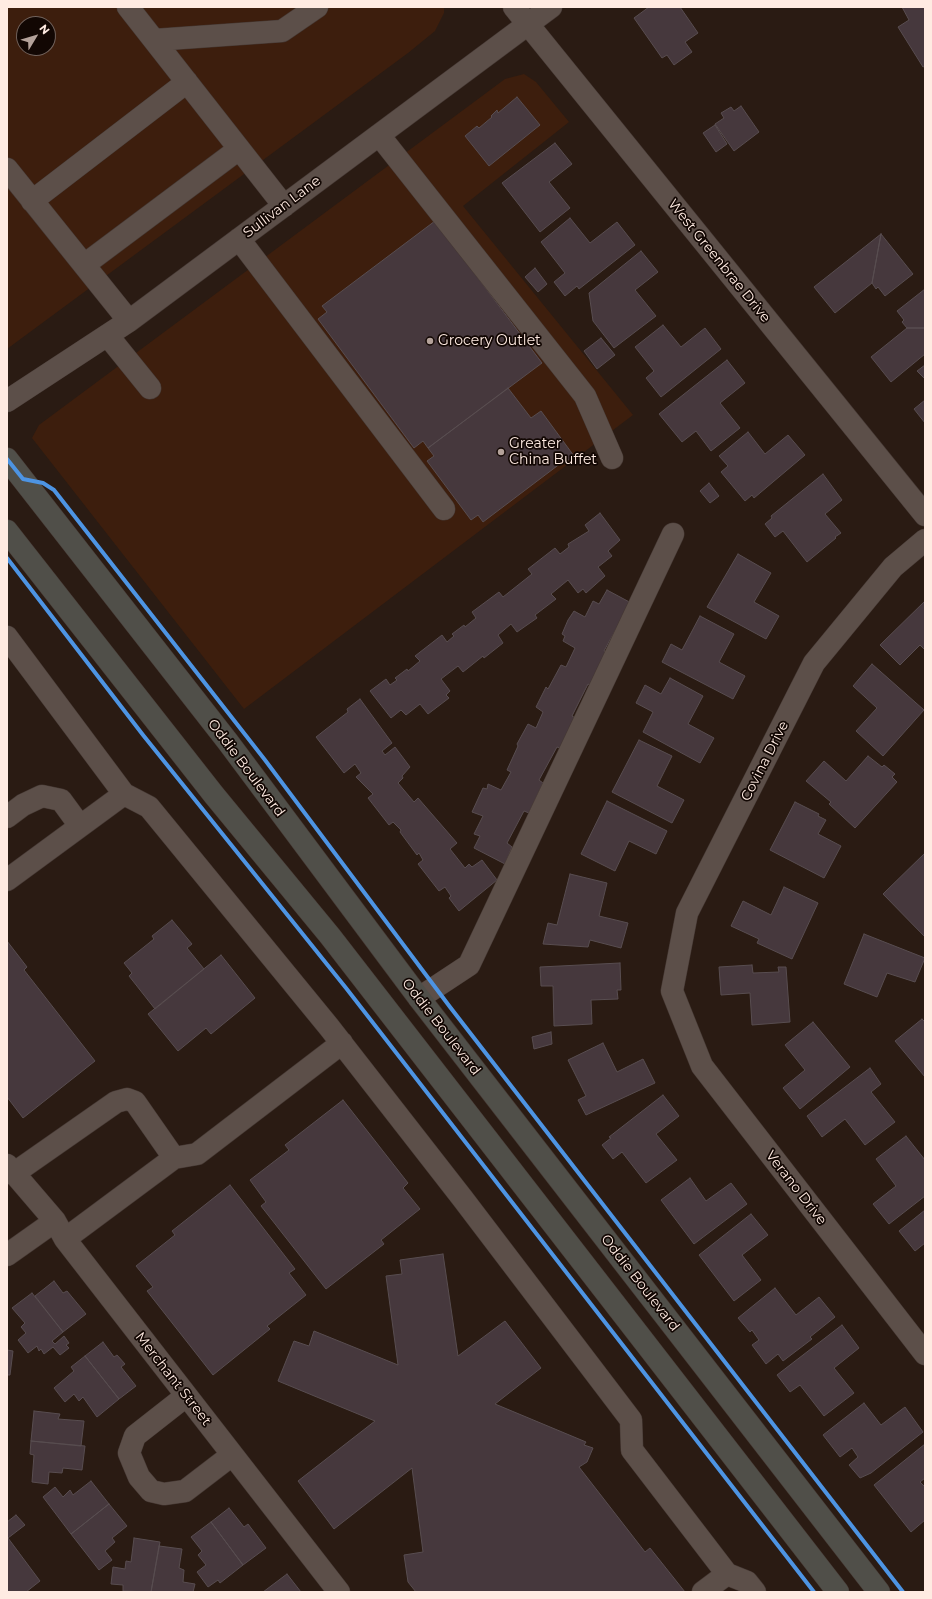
<!DOCTYPE html>
<html>
<head>
<meta charset="utf-8">
<style>
	body { margin:0 }
	#map { position:relative; width:932px; height:1599px; overflow:hidden; background:#2a1b13; font-family:Montserrat,sans-serif }
	canvas { display:block }
	.frame { position:absolute; inset:0; border:8px solid #ffebe2; pointer-events:none }
	.north { position:absolute; left:16px; top:16px; width:40px; height:40px; box-sizing:border-box; background:#120703; border:1px solid #71625c; border-radius:50%; rotate:52deg; font-size:11px; font-weight:700; line-height:16px; text-align:center; color:#ffebe2 }
	.north::after { content:''; display:block; margin:auto; width:14px; height:18px; background:#b4a29a; clip-path:polygon(50% 0,100% 100%,50% 72%,0 100%) }
</style>
</head>
<body>
<div id="map">
<canvas width="932" height="1599"></canvas>
<div class="frame"></div>
<div class="north">N</div>
</div>
<script>
const ctx = document.querySelector('canvas').getContext('2d');
ctx.lineJoin = 'round';
function fillPath(path, color) { ctx.fillStyle = color; ctx.fill(path, 'evenodd'); }
const shape = rows => new Path2D(rows.map(r => 'M' + r).join(''));
function stroke(path, color, width, dash) { ctx.strokeStyle = color; ctx.lineWidth = width; ctx.lineCap = dash ? 'butt' : 'round'; ctx.setLineDash(dash || []); ctx.stroke(path); }
function write(font, color, halo, rows, align = 'center') {
  ctx.font = font + ' Montserrat,sans-serif'; ctx.lineWidth = 3.5; ctx.setLineDash([]); ctx.textBaseline = 'middle'; ctx.strokeStyle = halo; ctx.fillStyle = color; for (const [text, x, y, turn = 0] of rows) {
    ctx.save(); ctx.translate(x, y); ctx.rotate((+turn || 0) * Math.PI / 180); ctx.textAlign = isNaN(turn) ? turn : align; if (halo) ctx.strokeText(text, 0, 0); ctx.fillText(text, 0, 0); ctx.restore();
  }
}
fillPath(shape([
	[7,7,444,7,444,13,435,31,408,53,7,349],
	[24,24,48,24,48,48,24,48],
	[524,74,536,82,569,122,463,206,633,415,244,709,32,438,39,425,505,79]
]), '#3d1e0d');
const building = shape([
	[649,7,680,7,698,33,685,42,692,52,674,65,667,55,662,58,634,18,649,7],
	[902,7,925,7,925,66,923,67,898,27,909,20,902,7],
	[517,97,540,125,489,166,465,136,477,126,479,128,492,117,491,116,497,110,498,113,517,97],
	[741,106,759,132,734,151,715,124,724,118,721,113,731,107,734,111,741,106],
	[715,125,727,144,716,152,703,133,715,125],
	[555,143,572,164,549,182,570,208,540,232,502,183,555,143],
	[570,218,590,243,617,222,635,245,579,289,577,286,565,296,554,282,565,273,541,242,570,218],
	[435,221,542,363,428,448,423,441,414,448,318,319,327,312,322,306,435,221],
	[881,234,872,283,835,313,814,287,881,234],
	[881,234,913,274,885,296,878,287,876,289,872,283,881,234],
	[641,251,658,272,635,290,656,316,614,348,593,321,589,293,641,251],
	[535,268,547,284,538,292,525,277,535,268],
	[925,289,925,328,907,328,902,322,904,320,897,311,925,289],
	[663,325,681,347,705,328,721,349,661,397,646,378,654,371,635,347,663,325],
	[907,328,925,328,925,354,891,382,871,357,907,328],
	[601,338,615,355,597,369,584,351,601,338],
	[727,360,745,383,720,403,740,428,711,451,696,431,682,442,659,414,727,360],
	[925,365,925,379,917,371,925,365],
	[508,388,531,418,541,411,574,456,564,463,561,463,483,522,478,515,471,520,427,461,434,456,428,448,508,388],
	[925,400,925,423,914,409,925,400],
	[748,432,765,454,788,435,805,455,754,498,752,495,745,501,721,472,728,466,719,456,748,432],
	[823,474,842,500,825,514,841,533,835,537,836,538,807,562,783,531,775,537,765,524,772,518,771,516,823,474],
	[709,483,719,496,710,503,700,491,709,483],
	[600,513,620,540,608,551,612,556,598,567,605,576,586,593,583,589,578,593,568,580,551,594,556,599,535,615,537,618,517,632,511,624,498,635,503,643,484,658,483,656,463,672,458,666,441,679,450,691,446,695,449,698,428,714,420,704,406,715,401,710,391,718,370,691,386,679,390,685,397,680,395,678,407,669,408,671,420,661,415,656,442,635,447,642,454,636,452,634,464,625,465,627,476,618,472,612,499,592,503,597,532,574,528,569,555,548,560,554,569,547,568,544,589,531,585,525,600,513],
	[738,554,771,573,754,602,779,616,766,639,707,607,738,554],
	[607,590,635,605,621,620,604,651,610,655,593,687,588,684,572,716,577,719,562,749,557,747,539,780,543,783,529,813,524,811,507,843,512,847,505,864,474,848,480,836,474,834,483,816,472,812,483,788,487,789,488,784,501,790,511,772,507,770,518,746,517,744,528,724,536,728,543,712,536,707,546,687,548,689,561,665,566,667,575,648,563,641,565,636,562,634,568,620,574,611,585,617,593,601,599,604,607,590],
	[925,601,925,650,920,645,900,665,880,645,925,601],
	[700,616,734,634,719,662,745,676,733,699,662,662,671,644,682,650,700,616],
	[872,664,924,710,883,756,856,731,877,708,853,686,872,664],
	[670,678,703,696,688,724,714,738,700,763,643,732,653,712,636,703,645,685,661,694,670,678],
	[360,699,392,743,382,751,385,755,395,747,410,767,402,776,403,778,398,783,414,802,418,798,457,843,450,849,465,868,469,864,472,867,482,860,497,880,459,911,449,898,451,896,445,887,439,891,418,864,423,860,419,853,417,855,400,832,401,830,393,822,389,825,368,798,373,794,356,777,361,773,355,764,344,773,316,737,348,712,347,709,360,699],
	[639,740,672,756,657,786,684,800,672,823,612,792,639,740],
	[868,756,882,767,884,765,895,774,892,777,897,782,855,828,829,804,831,802,806,781,824,761,846,781,868,756],
	[607,801,667,831,656,854,629,841,615,871,581,854,607,801],
	[795,802,819,814,818,816,826,820,818,834,841,846,824,878,770,850,795,802],
	[925,853,925,937,883,894,925,853],
	[570,874,607,883,599,916,628,923,621,948,590,940,588,947,543,944,548,923,557,925,570,874],
	[784,887,818,903,792,959,757,943,759,939,731,926,743,901,771,915,784,887],
	[172,920,192,944,187,948,204,969,155,1009,129,976,132,973,124,963,154,939,152,936,172,920],
	[864,934,925,958,915,982,887,973,877,997,844,984,864,934],
	[7,941,27,967,24,970,95,1061,23,1118,7,1097,7,941],
	[221,955,255,998,211,1034,206,1028,178,1051,148,1014,221,955],
	[620,963,621,990,617,990,618,999,591,1000,592,1024,554,1026,553,986,541,986,540,967,620,963],
	[752,965,753,973,779,972,778,967,786,967,790,1022,752,1025,750,993,721,995,719,967,752,965],
	[922,1019,925,1022,925,1077,895,1041,922,1019],
	[813,1022,850,1067,800,1109,783,1088,805,1070,785,1045,813,1022],
	[551,1032,552,1044,534,1049,532,1037,551,1032],
	[603,1043,617,1072,643,1059,655,1083,586,1115,578,1100,586,1096,568,1060,603,1043],
	[870,1068,881,1084,871,1092,895,1122,865,1145,845,1119,822,1137,807,1116,870,1068],
	[663,1095,679,1116,656,1134,677,1160,646,1183,622,1152,613,1159,602,1145,611,1138,609,1137,663,1095],
	[343,1100,408,1183,403,1188,420,1209,381,1240,384,1244,326,1289,261,1206,266,1202,250,1180,289,1150,285,1145,343,1100],
	[906,1136,925,1160,925,1196,889,1224,873,1204,896,1186,876,1159,906,1136],
	[690,1178,706,1201,731,1183,747,1204,694,1244,661,1200,690,1178],
	[230,1185,295,1269,289,1273,306,1295,267,1326,270,1329,213,1375,147,1291,153,1287,136,1266,175,1235,172,1231,230,1185],
	[925,1210,925,1243,915,1251,899,1231,925,1210],
	[751,1214,768,1235,742,1255,761,1280,734,1301,699,1255,751,1214],
	[443,1254,458,1356,505,1321,541,1368,495,1404,586,1442,584,1445,593,1448,587,1462,579,1467,645,1552,650,1548,685,1592,416,1592,408,1582,404,1555,423,1552,412,1468,334,1529,298,1481,375,1421,278,1381,294,1341,309,1346,314,1331,398,1365,386,1276,402,1274,400,1260,443,1254],
	[54,1281,63,1293,67,1291,86,1314,63,1332,35,1296,54,1281],
	[775,1288,796,1315,819,1297,835,1317,810,1337,812,1339,783,1361,778,1354,766,1364,752,1345,759,1340,752,1330,750,1332,738,1318,775,1288],
	[32,1293,63,1332,52,1341,55,1344,64,1336,69,1343,66,1345,69,1348,60,1355,53,1347,44,1354,41,1349,39,1351,37,1346,28,1353,18,1340,26,1333,21,1327,25,1323,12,1308,32,1293],
	[842,1325,859,1348,834,1368,854,1393,824,1416,800,1385,790,1392,777,1375,842,1325],
	[103,1342,114,1357,117,1355,125,1364,121,1367,136,1386,119,1399,85,1356,103,1342],
	[7,1350,13,1351,10,1375,7,1375,7,1350],
	[85,1356,119,1399,97,1417,83,1397,79,1401,74,1394,65,1402,54,1388,74,1371,71,1367,85,1356],
	[864,1403,881,1425,905,1407,923,1432,871,1473,860,1478,849,1465,858,1457,852,1448,840,1457,823,1435,864,1403],
	[34,1411,60,1414,58,1419,84,1421,81,1446,31,1441,34,1411],
	[31,1441,85,1446,82,1470,63,1468,62,1473,49,1472,48,1484,32,1482,34,1455,30,1454,31,1441],
	[925,1444,925,1478,920,1482,925,1487,925,1520,911,1532,874,1485,925,1444],
	[91,1481,109,1504,71,1534,43,1497,55,1487,63,1497,70,1490,73,1495,91,1481],
	[109,1504,127,1526,112,1538,115,1542,105,1551,112,1560,99,1570,71,1534,109,1504],
	[229,1508,244,1527,248,1524,266,1548,243,1565,211,1522,229,1508],
	[16,1515,25,1525,8,1538,40,1581,26,1592,7,1592,7,1522,16,1515],
	[211,1522,243,1565,220,1583,218,1580,208,1587,197,1572,206,1565,198,1555,202,1551,191,1537,211,1522],
	[134,1538,160,1542,151,1592,123,1591,123,1585,111,1584,113,1567,125,1569,126,1561,131,1562,134,1538],
	[159,1546,182,1549,179,1568,184,1570,183,1582,195,1584,193,1592,151,1592,159,1546],
	[287,1574,301,1592,263,1592,287,1574]
]);
fillPath(building, '#46383d');
stroke(building, '#584d50', 1);
const minor = shape([
	[128,7,284,206],
	[514,7,925,515],
	[154,40,282,31,317,7],
	[379,135,585,396,612,458],
	[7,169,129,321],
	[32,201,187,82],
	[239,239,444,509],
	[84,265,239,149],
	[108,336,150,388],
	[7,401,129,321,551,7],
	[925,540,893,567,814,663,687,913,672,991,702,1066,925,1354],
	[7,637,124,794,149,807,329,1027,463,1199,631,1420,632,1450,727,1574,747,1582,755,1592],
	[7,817,23,805,42,796,61,800,80,826],
	[7,880,124,794],
	[419,998,469,965,673,534],
	[7,1165,55,1221,65,1239,339,1592],
	[13,1174,116,1102,127,1099,135,1102,174,1158],
	[65,1239,174,1158,197,1154,342,1043],
	[7,1255,55,1221],
	[186,1396,135,1436,129,1453,139,1477,151,1491,164,1494,185,1491,232,1455],
	[703,1592,727,1574]
]);
const major = shape([
	[7,459,228,742,419,998,879,1592],
	[7,531,214,795,330,936,838,1592]
]);
stroke(minor, '#453833', 23);
stroke(major, '#453833', 23);
stroke(minor, '#5c4f49', 22);
stroke(major, '#504f49', 22);
stroke(shape([
	[7,459,23,479,43,483,54,490,265,760,450,1007,903,1592],
	[7,558,143,735,346,988,814,1592]
]), '#4d94e3', 4);
for (const [x, y, r, color] of [
	[430,341,4,"#b4a29a"],
	[501,452,4,"#b4a29a"]
]) { const dot = new Path2D(); dot.arc(x, y, r, 0, 2 * Math.PI); ctx.fillStyle = color; ctx.fill(dot); stroke(dot, '#120703', 1.5); }
write('14px', '#ffebe2', '#120703', [
	["Sullivan Lane",282,207,-37],
	["West Greenbrae Drive",719,261,51],
	["Covina Drive",765,761,-63],
	["Oddie Boulevard",246,768,53],
	["Oddie Boulevard",441,1027,52],
	["Verano Drive",796,1188,52],
	["Oddie Boulevard",640,1283,52],
	["Merchant Street",173,1379,52]
]);
write('14px', '#ffebe2', '#120703', [
	["Grocery Outlet",438,341],
	["Greater",509,444],
	["China Buffet",509,460]
], 'left');
</script>
</body>
</html>
